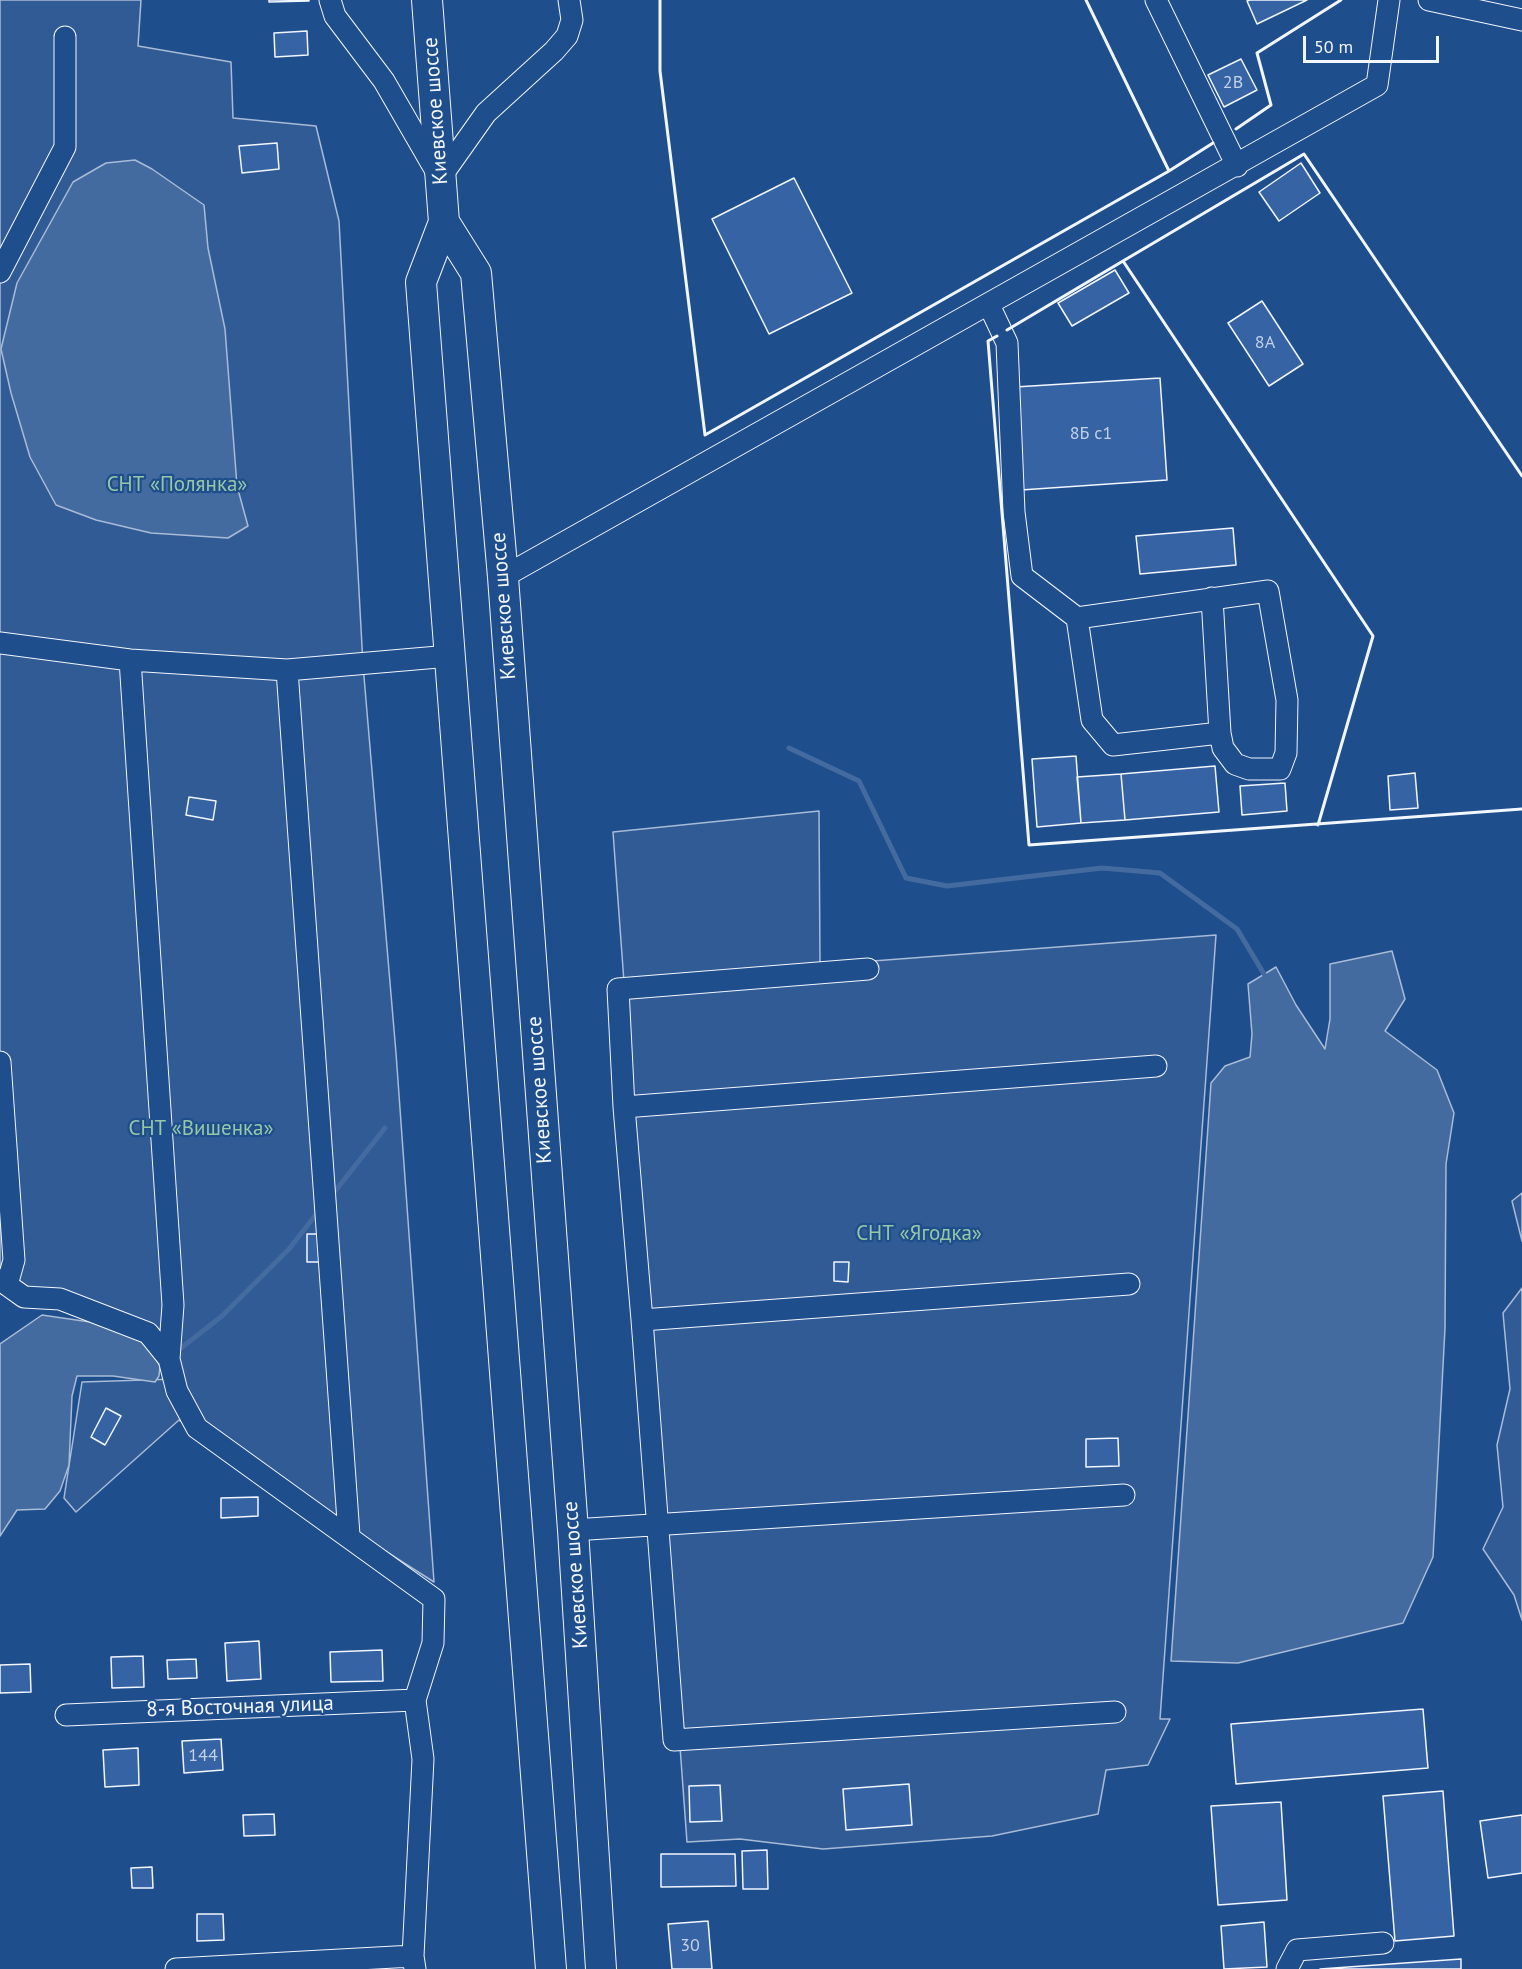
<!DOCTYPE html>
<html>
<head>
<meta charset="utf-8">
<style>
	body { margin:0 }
	#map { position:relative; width:1522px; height:1969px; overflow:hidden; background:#1f4e8c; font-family:"PT Sans",sans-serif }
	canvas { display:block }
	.scale { position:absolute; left:1303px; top:36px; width:136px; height:27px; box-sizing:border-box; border:3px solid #f2f6ff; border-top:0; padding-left:8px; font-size:18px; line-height:21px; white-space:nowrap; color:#f2f6ff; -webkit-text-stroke:4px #1f4e8c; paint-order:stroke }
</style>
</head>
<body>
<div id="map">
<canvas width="1522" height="1969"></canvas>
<div class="scale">50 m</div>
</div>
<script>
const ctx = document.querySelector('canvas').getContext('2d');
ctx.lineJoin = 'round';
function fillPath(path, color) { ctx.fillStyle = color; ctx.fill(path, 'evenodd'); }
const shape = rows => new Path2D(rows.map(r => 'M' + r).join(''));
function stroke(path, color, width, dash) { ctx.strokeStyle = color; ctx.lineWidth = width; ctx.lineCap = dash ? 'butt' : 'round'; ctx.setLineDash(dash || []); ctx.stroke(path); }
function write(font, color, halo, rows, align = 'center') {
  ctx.font = font + ' "PT Sans",sans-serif'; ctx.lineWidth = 4.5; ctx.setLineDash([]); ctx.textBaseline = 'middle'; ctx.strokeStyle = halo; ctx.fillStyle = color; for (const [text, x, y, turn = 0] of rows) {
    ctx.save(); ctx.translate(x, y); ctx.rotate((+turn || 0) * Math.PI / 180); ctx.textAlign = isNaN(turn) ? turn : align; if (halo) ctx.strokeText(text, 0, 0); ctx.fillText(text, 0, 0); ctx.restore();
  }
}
const built = shape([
	[0,0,141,0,138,46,231,62,233,118,316,126,339,221,363,665,396,1053,434,1582,179,1420,76,1512,64,1498,82,1382,175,1379,153,1330,25,1290,0,1271,0,0],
	[819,811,820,965,1216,935,1160,1719,1170,1719,1148,1765,1106,1770,1098,1814,992,1836,823,1849,740,1839,687,1842,613,832,819,811],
	[1522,1193,1522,1241,1512,1201,1522,1193],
	[1522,1288,1522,1620,1514,1595,1483,1549,1503,1507,1497,1445,1510,1389,1503,1313,1522,1288]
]);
fillPath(built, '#305b95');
stroke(built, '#a8bbd7', 1.5);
const water = shape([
	[135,160,152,169,204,205,208,248,225,329,237,486,248,526,228,538,151,533,96,520,56,505,30,457,11,393,1,349,17,283,73,182,106,163,135,160],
	[1392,951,1405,999,1385,1031,1437,1070,1454,1113,1446,1164,1445,1328,1433,1557,1403,1623,1238,1663,1171,1661,1211,1083,1225,1066,1250,1057,1252,1034,1248,984,1276,967,1296,1005,1325,1049,1330,1019,1330,964,1392,951],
	[42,1315,90,1322,142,1336,160,1366,159,1376,155,1382,113,1376,77,1376,72,1396,69,1465,60,1491,45,1509,17,1510,0,1536,0,1344,42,1315]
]);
fillPath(water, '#446ba0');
stroke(water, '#a8bbd7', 1.5);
stroke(shape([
	[789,748,859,781,906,878,947,886,1102,868,1160,873,1237,929,1264,974],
	[332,1195,385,1128],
	[176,1352,222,1316,289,1249,318,1212]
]), '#446ba0', 5);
const building = shape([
	[269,0,309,0,309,1,269,2,269,0],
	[1250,0,1307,0,1257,24,1247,1,1250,0],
	[307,31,308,55,275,57,274,33,307,31],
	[1241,59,1257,90,1224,107,1208,75,1241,59],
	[277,143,279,169,242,173,239,146,277,143],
	[1301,163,1320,193,1279,221,1259,192,1301,163],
	[794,178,852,293,769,334,712,219,794,178],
	[1115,270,1129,293,1072,326,1058,303,1115,270],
	[1262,301,1303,364,1269,386,1228,323,1262,301],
	[1160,378,1167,480,1021,490,1015,387,1160,378],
	[1233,528,1236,565,1140,574,1136,536,1233,528],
	[1076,756,1081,823,1037,827,1032,759,1076,756],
	[1215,766,1219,812,1125,820,1121,774,1215,766],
	[1415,773,1418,808,1390,810,1388,776,1415,773],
	[1121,774,1125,820,1081,823,1077,777,1121,774],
	[1285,783,1287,811,1242,815,1240,786,1285,783],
	[189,797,216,801,213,820,186,815,189,797],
	[307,1234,327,1234,327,1262,307,1262,307,1234],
	[834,1262,849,1262,848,1282,834,1281,834,1262],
	[106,1408,121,1416,105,1445,91,1437,106,1408],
	[1118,1438,1119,1466,1086,1467,1086,1439,1118,1438],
	[258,1497,258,1516,221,1518,221,1498,258,1497],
	[259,1641,261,1679,227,1681,225,1643,259,1641],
	[382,1650,383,1681,331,1682,330,1652,382,1650],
	[143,1656,144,1687,112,1688,111,1657,143,1656],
	[196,1659,197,1678,168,1679,167,1660,196,1659],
	[30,1664,31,1692,0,1693,0,1665,30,1664],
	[1423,1709,1428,1768,1236,1784,1231,1724,1423,1709],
	[221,1739,223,1770,184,1773,182,1741,221,1739],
	[138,1748,139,1785,105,1787,103,1750,138,1748],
	[909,1784,912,1825,846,1830,843,1789,909,1784],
	[720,1785,722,1821,690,1822,689,1786,720,1785],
	[1443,1791,1454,1936,1395,1941,1383,1796,1443,1791],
	[1281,1802,1287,1900,1218,1905,1211,1806,1281,1802],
	[274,1814,275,1835,244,1836,243,1815,274,1814],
	[1522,1815,1522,1873,1488,1878,1480,1821,1522,1815],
	[767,1850,768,1889,743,1889,742,1851,767,1850],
	[661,1854,735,1854,736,1886,661,1887,661,1854],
	[152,1867,153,1888,132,1888,131,1868,152,1867],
	[197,1914,223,1914,224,1940,197,1941,197,1914],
	[708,1921,712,1969,672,1969,668,1924,708,1921],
	[1264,1922,1267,1967,1224,1969,1221,1926,1264,1922],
	[1461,1959,1461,1969,1320,1969,1461,1959]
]);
fillPath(building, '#3563a3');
stroke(building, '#f2f6ff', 1.5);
const minor = shape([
	[330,0,335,16,384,81,440,178,486,113,554,51,567,36,572,20,569,0],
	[1156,0,1237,166],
	[1429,0,1522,20],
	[0,272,65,147,65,37],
	[989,305,1007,343,1014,512,1022,576,1077,618,1092,720,1113,745,1220,733,1223,748,1235,764,1249,769,1280,769,1286,753,1287,700,1268,591,1077,618],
	[503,577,1377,85,1389,0],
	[1212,598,1220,733],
	[0,643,130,660,287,670,450,656],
	[130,660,173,1305,169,1359],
	[287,670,349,1535],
	[0,1062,14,1260,7,1285],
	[624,1107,618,989,868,969],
	[0,1280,24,1297,60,1299,148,1333,169,1359,177,1391,197,1428,434,1599,433,1643,415,1700,423,1759,413,1956,415,1969],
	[642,1320,624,1107,1156,1066],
	[573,1530,1124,1495],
	[1115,1712,674,1740,642,1320,1129,1284],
	[66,1715,415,1700],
	[176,1969,413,1956],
	[1287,1969,1297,1950,1383,1943]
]);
const highway = shape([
	[427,0,444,222,421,282,551,1969],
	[444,222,476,273,503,577,573,1530,601,1969]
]);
stroke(minor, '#f2f6ff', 23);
stroke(highway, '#f2f6ff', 32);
stroke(minor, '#1f4e8c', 21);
stroke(highway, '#1f4e8c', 30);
stroke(shape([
	[660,0,660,71,705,435,1169,171,1086,0],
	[1236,129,1271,105,1257,53,1341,0],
	[1169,171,1213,143],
	[1123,261,1304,154,1522,476],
	[1007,330,1123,261,1373,636,1318,825],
	[997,336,988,341,1029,845,1522,809]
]), '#f2f6ff', 3);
write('18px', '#c3d1e8', null, [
	["2В",1233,83],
	["8А",1265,343],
	["8Б с1",1091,434],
	["144",203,1756],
	["30",690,1946]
]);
write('21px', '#f2f6ff', '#1f4e8c', [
	["Киевское шоссе",436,111,-94],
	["Киевское шоссе",504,606,-94],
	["Киевское шоссе",540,1090,-94],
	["Киевское шоссе",576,1575,-94],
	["8-я Восточная улица",240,1707,-2]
]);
write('21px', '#97c8a6', '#1f4e8c', [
	["СНТ «Полянка»",177,485],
	["СНТ «Вишенка»",201,1129],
	["СНТ «Ягодка»",919,1234]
]);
</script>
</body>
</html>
